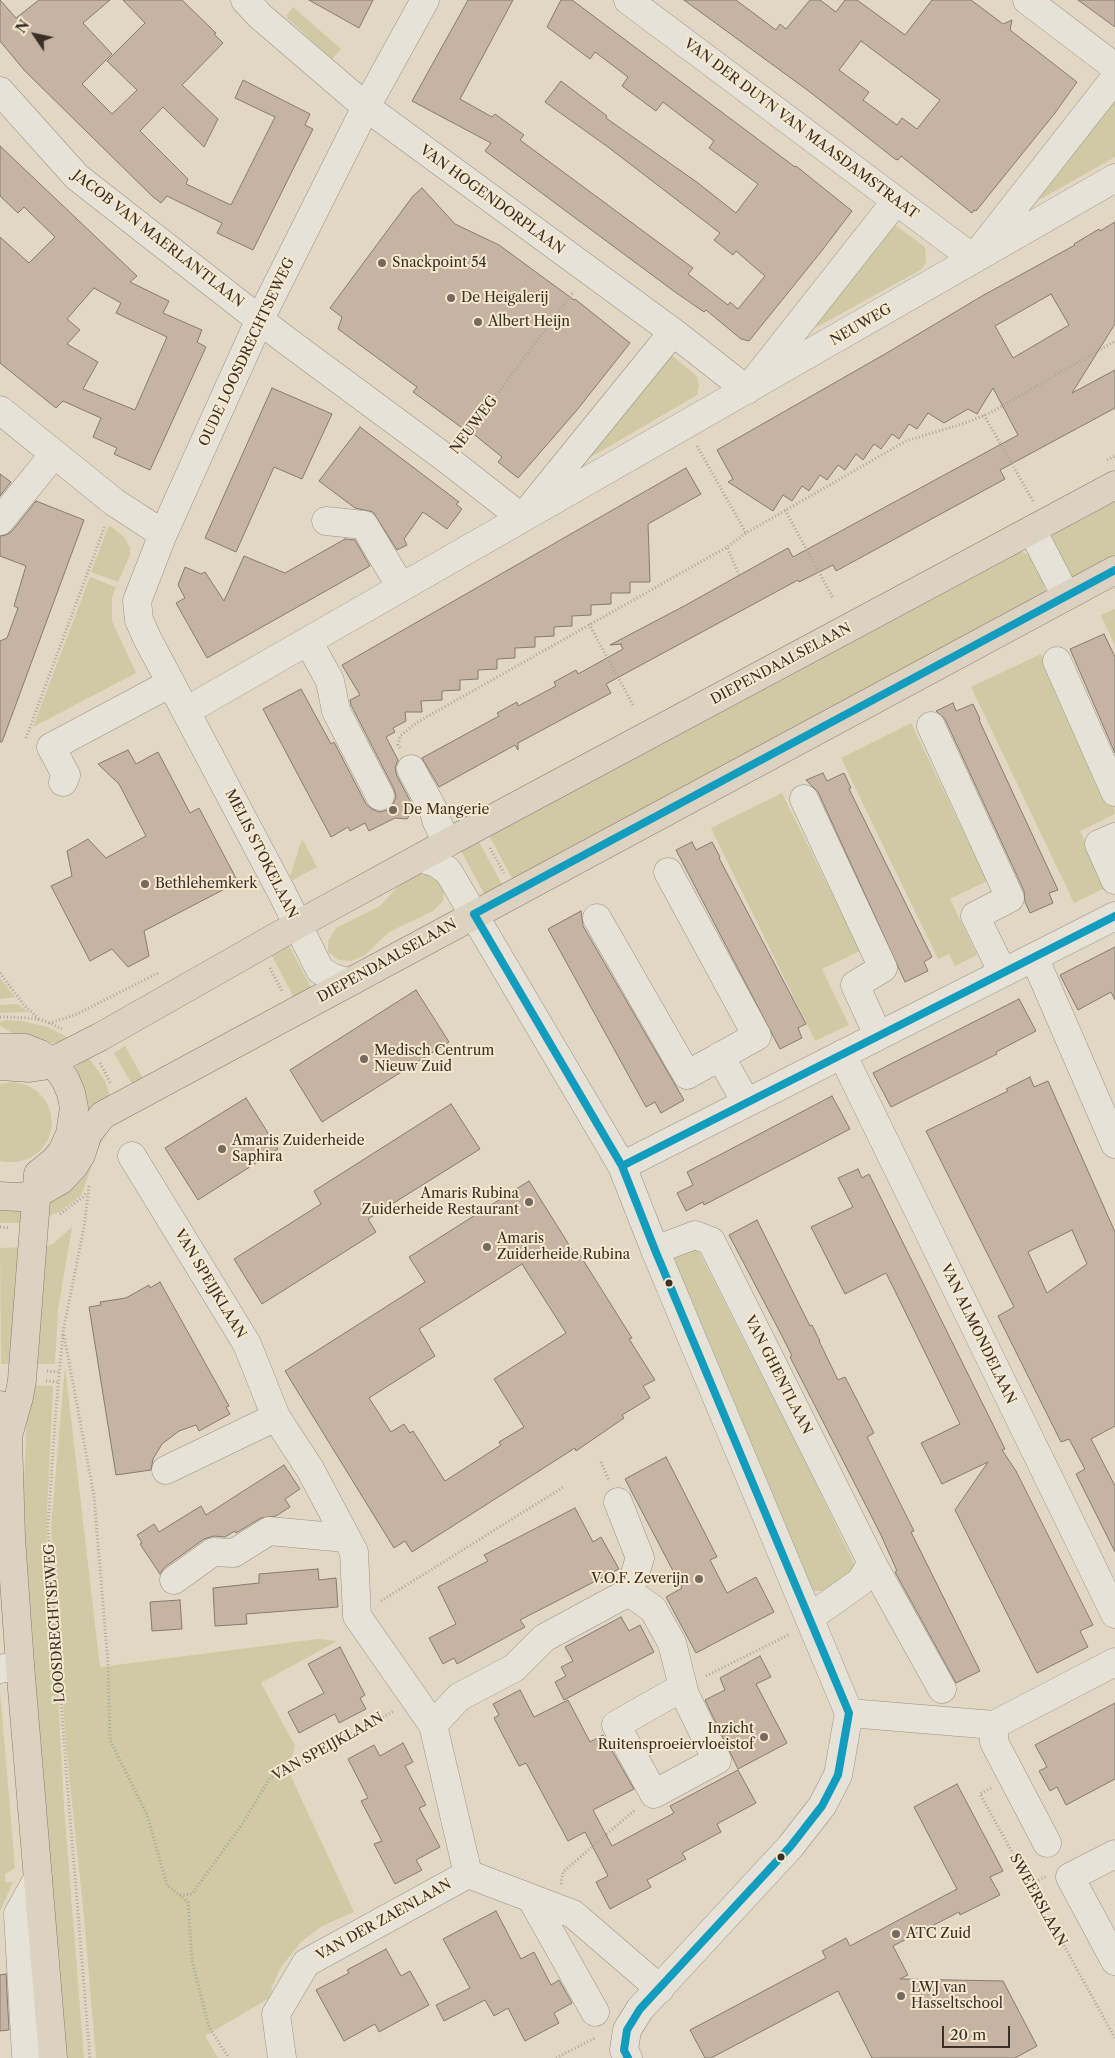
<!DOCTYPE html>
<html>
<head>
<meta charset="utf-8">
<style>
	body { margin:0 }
	#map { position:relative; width:1115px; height:2058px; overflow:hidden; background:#e2d7c2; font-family:"Libre Caslon Text",serif }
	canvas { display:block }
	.north { position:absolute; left:10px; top:10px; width:50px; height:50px; -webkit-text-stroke:4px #f5e8ce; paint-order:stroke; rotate:304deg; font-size:14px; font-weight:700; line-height:20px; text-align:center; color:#3b2f28 }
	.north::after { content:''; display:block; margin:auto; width:18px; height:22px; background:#3b2f28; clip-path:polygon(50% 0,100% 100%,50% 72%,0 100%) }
	.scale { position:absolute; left:942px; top:2026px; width:68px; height:22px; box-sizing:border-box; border:2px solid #3b2f28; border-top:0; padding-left:6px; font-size:15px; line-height:18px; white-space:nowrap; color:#3b2f28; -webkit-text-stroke:4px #f5e8ce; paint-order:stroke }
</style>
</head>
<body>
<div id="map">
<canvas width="1115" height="2058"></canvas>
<div class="north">N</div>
<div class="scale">20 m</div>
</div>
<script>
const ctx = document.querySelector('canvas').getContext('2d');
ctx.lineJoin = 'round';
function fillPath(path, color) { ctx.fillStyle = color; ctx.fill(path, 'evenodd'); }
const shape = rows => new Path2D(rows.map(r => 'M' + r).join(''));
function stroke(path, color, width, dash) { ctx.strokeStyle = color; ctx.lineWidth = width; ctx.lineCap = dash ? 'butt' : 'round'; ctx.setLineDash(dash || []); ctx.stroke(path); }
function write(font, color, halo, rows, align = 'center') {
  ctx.font = font + ' "Libre Caslon Text",serif'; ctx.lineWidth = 4; ctx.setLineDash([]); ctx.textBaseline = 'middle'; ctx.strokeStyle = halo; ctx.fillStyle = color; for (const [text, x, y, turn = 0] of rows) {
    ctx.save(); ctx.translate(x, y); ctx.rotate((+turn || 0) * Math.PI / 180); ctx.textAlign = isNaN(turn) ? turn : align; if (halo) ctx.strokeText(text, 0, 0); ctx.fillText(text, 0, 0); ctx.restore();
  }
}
fillPath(shape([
	[293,7,341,49,332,59,287,18,287,15],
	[1115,97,1115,157,1039,200,1036,194],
	[895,225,925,247,926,261,922,269,817,327,813,321,888,227],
	[671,355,697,376,699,385,697,395,591,457,587,449],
	[1115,493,1115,563,1080,579,1072,577,1066,572,1050,543,1053,529],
	[109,525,124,537,130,548,130,555,118,582,91,572],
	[1015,549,1029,555,1043,580,1045,590,1043,598,515,884,486,830],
	[90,577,116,587,112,597,112,621,136,673,33,727],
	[1115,609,1115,646,1101,615],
	[1041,654,1115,811,1115,814,1080,831,1107,887,1074,903,971,687],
	[911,723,987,881,950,899,977,955,955,966,949,954,938,959,841,758],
	[782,793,860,951,822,969,849,1025,815,1041,711,828],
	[476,836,505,890,487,899,458,845],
	[302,839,317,867,293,880,290,876],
	[418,874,434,875,444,884,443,901,433,911,389,932,365,955,352,961,339,960,328,952,328,941,336,928,380,906,403,881],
	[285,938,313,991,295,1000,268,948],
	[0,978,15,997,0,999],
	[17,1004,29,1012,0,1013,0,1005],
	[6,1020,21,1021,48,1027,69,1038,61,1042,52,1043,43,1043,21,1038,0,1026,0,1022],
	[125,1046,145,1082,134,1088,114,1053],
	[89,1058,104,1079,112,1101,84,1111,71,1070],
	[13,1082,26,1085,37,1091,46,1101,51,1114,52,1127,48,1140,40,1151,30,1158,17,1162,4,1162,0,1161,0,1084],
	[112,1125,98,1148,81,1196,59,1212,45,1218,47,1206,97,1139],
	[25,1210,25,1223,0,1223,0,1211],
	[72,1227,58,1310,55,1364,33,1364,39,1248,53,1244],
	[24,1247,18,1364,1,1364,0,1248],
	[692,1249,698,1250,807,1465,856,1568,847,1578,823,1591,813,1591,722,1374,671,1261,682,1252],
	[65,1367,100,1667,318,1639,337,1641,261,1683,295,1746,288,1770,354,1912,322,1926,301,1942,281,1967,272,1986,271,1997,205,2036,218,2058,96,2058,84,1917,66,1746,51,1526],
	[28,1385,53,1386,47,1514,47,1540,54,1616,64,1806,84,2058,64,2058,22,1533],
	[0,1691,15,1868,5,1874,5,1882,13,1882,0,1911]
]), '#cfcaa3');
const building = shape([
	[0,0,16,18,39,0,110,0,83,23,112,54,82,84,112,114,137,90,107,61,145,23,123,0,182,0,216,33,214,34,223,43,182,85,218,119,204,147,163,107,140,131,188,179,186,184,231,205,275,117,235,98,243,80,310,114,305,125,313,129,253,250,217,233,222,223,167,196,161,203,152,196,24,70,0,41,0,0],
	[309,0,373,0,359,28,309,0],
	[468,0,513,0,460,99,492,117,495,114,524,135,520,140,693,268,688,274,728,305,730,302,738,309,765,276,736,251,733,255,714,240,720,233,608,147,545,102,561,81,607,116,606,118,698,183,736,213,758,184,709,148,714,141,663,102,656,111,622,86,628,77,595,52,590,59,547,27,561,0,572,0,795,167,796,166,852,211,820,253,749,341,741,339,706,310,704,312,675,292,485,151,491,143,412,101,468,0],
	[684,0,736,0,776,30,780,24,786,29,810,0,820,0,836,12,845,0,857,0,905,35,932,0,971,0,1003,24,1012,20,1010,30,1077,82,1055,113,976,211,974,210,972,213,901,156,898,160,895,159,810,92,684,0],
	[861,41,940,100,917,129,902,118,897,125,863,100,869,92,839,70,861,41],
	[1078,0,1115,0,1115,27,1078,0],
	[0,146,137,276,130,282,169,301,163,313,202,330,197,342,206,347,150,470,114,454,117,448,93,437,101,418,63,401,56,408,0,363,0,237,29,263,55,237,24,207,18,213,0,196,0,146],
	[94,288,121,303,116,313,167,337,135,410,83,389,98,362,67,344,80,330,67,319,94,288],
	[422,188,455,224,499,245,574,300,575,299,630,343,577,410,518,478,498,462,502,457,466,428,465,430,413,392,417,387,338,329,342,317,330,308,413,196,422,188],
	[1115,222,1115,324,1072,393,1115,370,1115,408,1000,470,1005,479,836,571,833,565,799,582,798,580,606,684,611,693,518,743,518,750,515,745,439,787,422,758,499,716,497,713,517,702,518,706,556,686,554,682,576,670,578,674,623,649,621,645,622,644,610,645,686,605,788,548,793,557,1018,435,993,388,977,414,968,409,944,423,928,413,917,429,909,424,899,439,892,434,881,449,874,444,863,460,856,454,845,470,838,465,827,480,820,475,809,491,802,486,792,501,783,495,773,511,728,482,733,479,717,450,885,354,982,296,1075,245,1074,244,1099,229,1100,231,1115,222],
	[1051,294,1069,325,1013,358,995,326,1051,294],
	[272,388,332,414,302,479,274,467,236,552,205,538,272,388],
	[360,427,459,502,456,504,462,509,447,529,423,512,404,539,407,545,397,550,373,512,355,508,319,481,360,427],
	[686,468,701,494,648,524,650,582,630,582,630,593,611,593,611,604,591,605,591,615,572,616,572,626,554,627,554,636,535,637,535,647,515,648,515,658,497,659,497,669,478,670,478,679,460,680,460,690,442,691,442,700,421,701,422,712,405,712,406,721,393,728,395,732,386,737,398,760,395,768,397,776,414,808,407,819,395,818,369,831,365,823,350,831,348,827,331,837,263,709,301,689,331,744,334,742,366,804,372,809,379,812,388,810,393,804,396,797,394,789,351,705,350,700,360,695,342,665,686,468],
	[0,474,11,482,0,496,0,474],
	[36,501,84,520,2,742,0,742,0,641,7,638,18,608,14,606,26,566,0,556,0,536,6,535,12,531,36,501],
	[345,539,355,540,370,566,207,658,176,603,185,598,178,585,185,567,201,574,205,572,224,601,244,556,285,573,345,539],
	[1104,634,1115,657,1115,753,1070,649,1104,634],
	[953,703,956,711,973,704,980,719,979,720,1058,890,1049,893,1053,903,1030,913,1025,902,1024,891,945,719,936,711,953,703],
	[128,750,136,764,158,752,190,813,199,808,238,882,144,931,149,956,128,967,112,949,90,961,51,886,72,876,67,851,88,839,106,858,146,836,119,784,98,764,128,750],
	[823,773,827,781,844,773,851,788,849,789,932,957,924,962,928,971,905,982,818,792,806,780,823,773],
	[692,842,696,850,712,842,720,857,719,858,806,1024,798,1028,802,1038,780,1049,676,850,692,842],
	[581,911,583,926,684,1100,661,1113,655,1102,646,1107,548,929,581,911],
	[1115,947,1115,1000,1111,992,1078,1010,1060,975,1115,947],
	[416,990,449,1042,322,1122,290,1070,416,990],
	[1019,999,1036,1031,996,1052,997,1054,891,1107,873,1073,1019,999],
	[1030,1077,1034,1087,1048,1081,1115,1232,1115,1426,1091,1439,1115,1486,1115,1552,1076,1474,1085,1469,1069,1439,1061,1442,998,1316,1014,1307,926,1131,1008,1091,1006,1089,1030,1077],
	[1072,1230,1087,1264,1047,1293,1028,1252,1072,1230],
	[832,1096,850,1129,704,1205,703,1202,686,1211,677,1193,693,1185,687,1172,832,1096],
	[246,1098,278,1149,198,1200,165,1148,246,1098],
	[451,1104,480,1149,368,1219,376,1232,262,1304,234,1259,321,1204,314,1191,451,1104],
	[858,1169,862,1178,869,1174,1005,1449,1002,1450,1016,1471,1093,1625,1080,1631,1088,1647,1037,1673,955,1510,988,1462,942,1484,921,1443,960,1424,895,1291,886,1273,845,1294,811,1227,853,1207,838,1178,858,1169],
	[529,1181,571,1248,576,1254,578,1252,632,1338,629,1339,655,1380,643,1386,650,1398,622,1415,624,1418,576,1451,575,1448,412,1552,405,1541,394,1548,285,1371,425,1282,409,1257,529,1181],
	[522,1264,566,1333,494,1379,524,1427,499,1442,501,1445,445,1481,413,1431,410,1433,404,1424,391,1432,369,1398,435,1356,419,1329,522,1264],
	[757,1220,810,1326,812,1325,820,1341,819,1341,838,1380,845,1377,874,1433,867,1437,914,1531,911,1532,980,1671,956,1683,895,1572,897,1571,881,1535,790,1357,792,1356,782,1336,729,1235,757,1220],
	[160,1282,229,1406,226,1407,230,1414,199,1431,196,1425,179,1431,162,1444,153,1459,151,1470,116,1475,89,1307,101,1305,100,1302,126,1298,149,1285,150,1288,160,1282],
	[666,1457,717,1557,710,1560,727,1593,756,1577,774,1612,696,1653,666,1597,682,1588,625,1479,666,1457],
	[284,1465,300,1489,285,1499,290,1507,276,1516,261,1518,236,1533,235,1531,225,1537,214,1536,204,1539,165,1567,160,1574,140,1544,142,1543,137,1535,154,1524,159,1532,201,1506,206,1515,284,1465],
	[575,1508,593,1542,601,1537,619,1569,520,1620,525,1627,457,1664,454,1658,443,1664,429,1638,456,1624,438,1587,488,1561,484,1555,575,1508],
	[318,1569,319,1580,336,1578,338,1607,246,1614,247,1624,215,1626,213,1588,259,1583,259,1574,318,1569],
	[180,1600,182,1629,152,1631,150,1602,180,1600],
	[621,1617,629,1631,640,1625,654,1652,564,1700,555,1682,566,1676,561,1667,573,1661,565,1647,621,1617],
	[340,1647,365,1695,360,1698,366,1709,339,1723,335,1714,299,1733,288,1712,324,1693,308,1664,340,1647],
	[760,1656,771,1677,756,1684,787,1743,738,1769,705,1700,725,1690,720,1678,760,1656],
	[520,1690,534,1717,568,1700,590,1742,603,1735,634,1789,593,1810,612,1846,674,1813,670,1806,738,1770,756,1803,717,1824,721,1832,682,1853,686,1859,647,1880,651,1887,610,1909,596,1882,608,1876,585,1832,568,1841,526,1763,519,1766,494,1718,499,1715,493,1704,520,1690],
	[1115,1703,1115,1779,1066,1805,1057,1787,1050,1791,1039,1771,1047,1767,1035,1745,1115,1703],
	[403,1743,413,1762,405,1766,426,1805,419,1808,440,1847,416,1860,422,1870,395,1884,374,1844,382,1841,361,1801,368,1798,348,1759,374,1745,380,1756,403,1743],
	[957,1784,1003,1871,990,1877,1000,1895,960,1915,959,1912,893,1946,908,1975,900,1979,1003,1981,1037,2046,1015,2058,872,2058,838,1991,711,2058,705,2058,690,2030,826,1958,822,1951,846,1938,850,1946,957,1889,914,1807,957,1784],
	[496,1911,521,1959,534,1952,551,1985,559,1980,572,2003,554,2013,559,2023,525,2041,508,2008,494,2016,485,2000,444,2021,436,2005,470,1988,443,1939,496,1911],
	[386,1949,401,1976,410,1971,429,2005,379,2032,375,2024,344,2041,316,1990,349,1973,347,1970,386,1949],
	[6,1974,9,2030,0,2031,0,1975,6,1974]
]);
fillPath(building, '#c6b3a2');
stroke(building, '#837c71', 1);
const minor = shape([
	[245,0,260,16,366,107,673,332,747,390,896,201],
	[628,0,974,259],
	[1027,0,1115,67],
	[0,91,77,177,283,338,448,460,522,518,673,332],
	[981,249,1115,78],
	[0,410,114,502,163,534],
	[0,521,54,454],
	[326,521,364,525,401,587],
	[1032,530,1066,596],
	[308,641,330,681,336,711,380,796],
	[1057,661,1115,792],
	[186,711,1115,178],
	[931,726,1010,898,975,916,1003,973],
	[411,769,434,811,436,820,447,843],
	[63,782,66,775,51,747,171,683],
	[804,799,883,968,855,985,878,1035],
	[1115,837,1099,844,1115,880],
	[420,858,436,863,448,871,622,1166,655,1250,849,1713,838,1775,822,1806,790,1847,640,2009,627,2030,624,2050,628,2058],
	[597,918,687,1075,757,1036,668,872],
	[1034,957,1115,1144],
	[348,982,333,978,320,970,282,893,147,638,139,620,137,601,163,534,260,319,366,107,425,0],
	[842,1054,1115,1614],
	[720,1056,746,1102],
	[132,1156,247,1344,276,1417],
	[622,1166,1115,916],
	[655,1250,695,1235,711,1241,872,1563,942,1689],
	[166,1470,276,1417,310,1469,354,1552,357,1616,433,1725],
	[618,1502,640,1558,629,1592,653,1609,672,1643,685,1695,717,1760,654,1794,616,1725,683,1687],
	[174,1580,213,1552,234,1553,269,1531,346,1538],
	[809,1618,860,1582,872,1563],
	[0,1669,20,1665],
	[849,1713,994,1725,1115,1662],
	[994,1725,994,1742,1047,1843],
	[1115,1854,1070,1877,1115,1961],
	[468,1874,433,1725,459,1697,514,1668,544,1638,629,1592],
	[531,1898,595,2012],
	[30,2058,26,2055,18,1914,38,1878],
	[282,2058,276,2014,306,1963,468,1874,573,1914,660,1989]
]);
const major = shape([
	[0,1048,25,1048,40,1054,52,1062,65,1079,71,1093,74,1108,70,1134,62,1152,54,1161,38,1174,22,1380,19,1397,8,1436],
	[0,1066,29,1068,43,1066,100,1037,297,925,447,843,1115,485],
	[0,1196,19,1197,37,1194,61,1180,74,1166,81,1155,88,1133,103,1115,1115,570],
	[0,1405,8,1437,11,1538,20,1665,53,2058]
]);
stroke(minor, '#9a9286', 29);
stroke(major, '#837c71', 29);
stroke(shape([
	[984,415,1033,501],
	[463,440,574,291],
	[697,446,746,533],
	[1107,460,1115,456],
	[785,510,833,598],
	[739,575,727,547,746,533,906,441,965,423,990,413,1115,341],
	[589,624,633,705],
	[26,738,105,526],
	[400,748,398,745,400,736,416,723,727,547],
	[490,848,504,873],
	[270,968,282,991],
	[0,973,24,1005,40,1020],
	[0,1017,31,1018,45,1021,62,1029],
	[49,1023,75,1015,158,973],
	[100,1063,111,1084],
	[89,1186,84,1227,63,1332,55,1421,48,1527,67,1781,90,2058],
	[60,1214,83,1197,86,1193],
	[0,1227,10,1228],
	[64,1335,94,1496,108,1664,110,1740,147,1815,167,1885,188,1902,192,1961,209,2027,229,2058],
	[47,1371,59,1372],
	[46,1381,58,1382],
	[601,1462,609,1481],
	[381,1601,565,1486],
	[706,1676,790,1634],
	[991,1788,980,1794,1115,2038],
	[561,1884,563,1872,636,1809],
	[1029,1885,1047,1876],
	[180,1895,192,1894,243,1823,270,1778,394,1711],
	[556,2058,595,2038]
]), '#aba59d', 3, [1, 2.5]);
stroke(minor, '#e7e2d7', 28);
stroke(major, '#dbd2c2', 28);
stroke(shape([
	[622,1166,1115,916],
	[628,2058,624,2050,627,2030,640,2009,790,1847,822,1806,838,1775,849,1713,655,1250,622,1166,474,914,1115,570]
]), '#129dbe', 8);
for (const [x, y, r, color] of [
	[382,263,5,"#756a5e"],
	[451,298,5,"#756a5e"],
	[478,322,5,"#756a5e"],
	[393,810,5,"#756a5e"],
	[145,884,5,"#756a5e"],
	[364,1059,5,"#756a5e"],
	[222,1149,5,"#756a5e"],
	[529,1202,5,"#756a5e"],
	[487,1247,5,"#756a5e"],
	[669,1283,4.5,"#3b2f28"],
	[699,1579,5,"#756a5e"],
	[764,1737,5,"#756a5e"],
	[781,1857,4.5,"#3b2f28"],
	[896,1934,5,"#756a5e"],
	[901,1996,5,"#756a5e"]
]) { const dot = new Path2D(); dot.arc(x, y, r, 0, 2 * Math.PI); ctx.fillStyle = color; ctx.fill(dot); stroke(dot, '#f5e8ce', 2); }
write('14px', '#3b2f28', '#f5e8ce', [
	["VAN DER DUYN VAN MAASDAMSTRAAT",801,129,37],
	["VAN HOGENDORPLAAN",492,200,36],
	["JACOB VAN MAERLANTLAAN",158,239,38],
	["NEUWEG",861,325,-30],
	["OUDE LOOSDRECHTSEWEG",247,352,-65],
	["NEUWEG",474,425,-53],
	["DIEPENDAALSELAAN",781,664,-28],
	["MELIS STOKELAAN",261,854,63],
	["DIEPENDAALSELAAN",387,961,-29],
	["VAN SPEIJKLAAN",210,1284,59],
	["VAN ALMONDELAAN",978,1334,64],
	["VAN GHENTLAAN",778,1375,63],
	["LOOSDRECHTSEWEG",55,1623,-94],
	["VAN SPEIJKLAAN",328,1747,-29],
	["SWEERSLAAN",1038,1900,61],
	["VAN DER ZAENLAAN",384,1920,-29]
]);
write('14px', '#3b2f28', '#f5e8ce', [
	["Snackpoint 54",392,263],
	["De Heigalerij",461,298],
	["Albert Heijn",488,322],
	["De Mangerie",403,810],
	["Bethlehemkerk",155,884],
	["Medisch Centrum",374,1051],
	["Nieuw Zuid",374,1067],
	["Amaris Zuiderheide",232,1141],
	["Saphira",232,1157],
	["Amaris Rubina",519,1194,"right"],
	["Zuiderheide Restaurant",519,1210,"right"],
	["Amaris",497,1239],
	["Zuiderheide Rubina",497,1255],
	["V.O.F. Zeverijn",689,1579,"right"],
	["Inzicht",754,1729,"right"],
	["Ruitensproeiervloeistof",754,1745,"right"],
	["ATC Zuid",906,1934],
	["LWJ van",911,1988],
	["Hasseltschool",911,2004]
], 'left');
</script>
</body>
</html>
